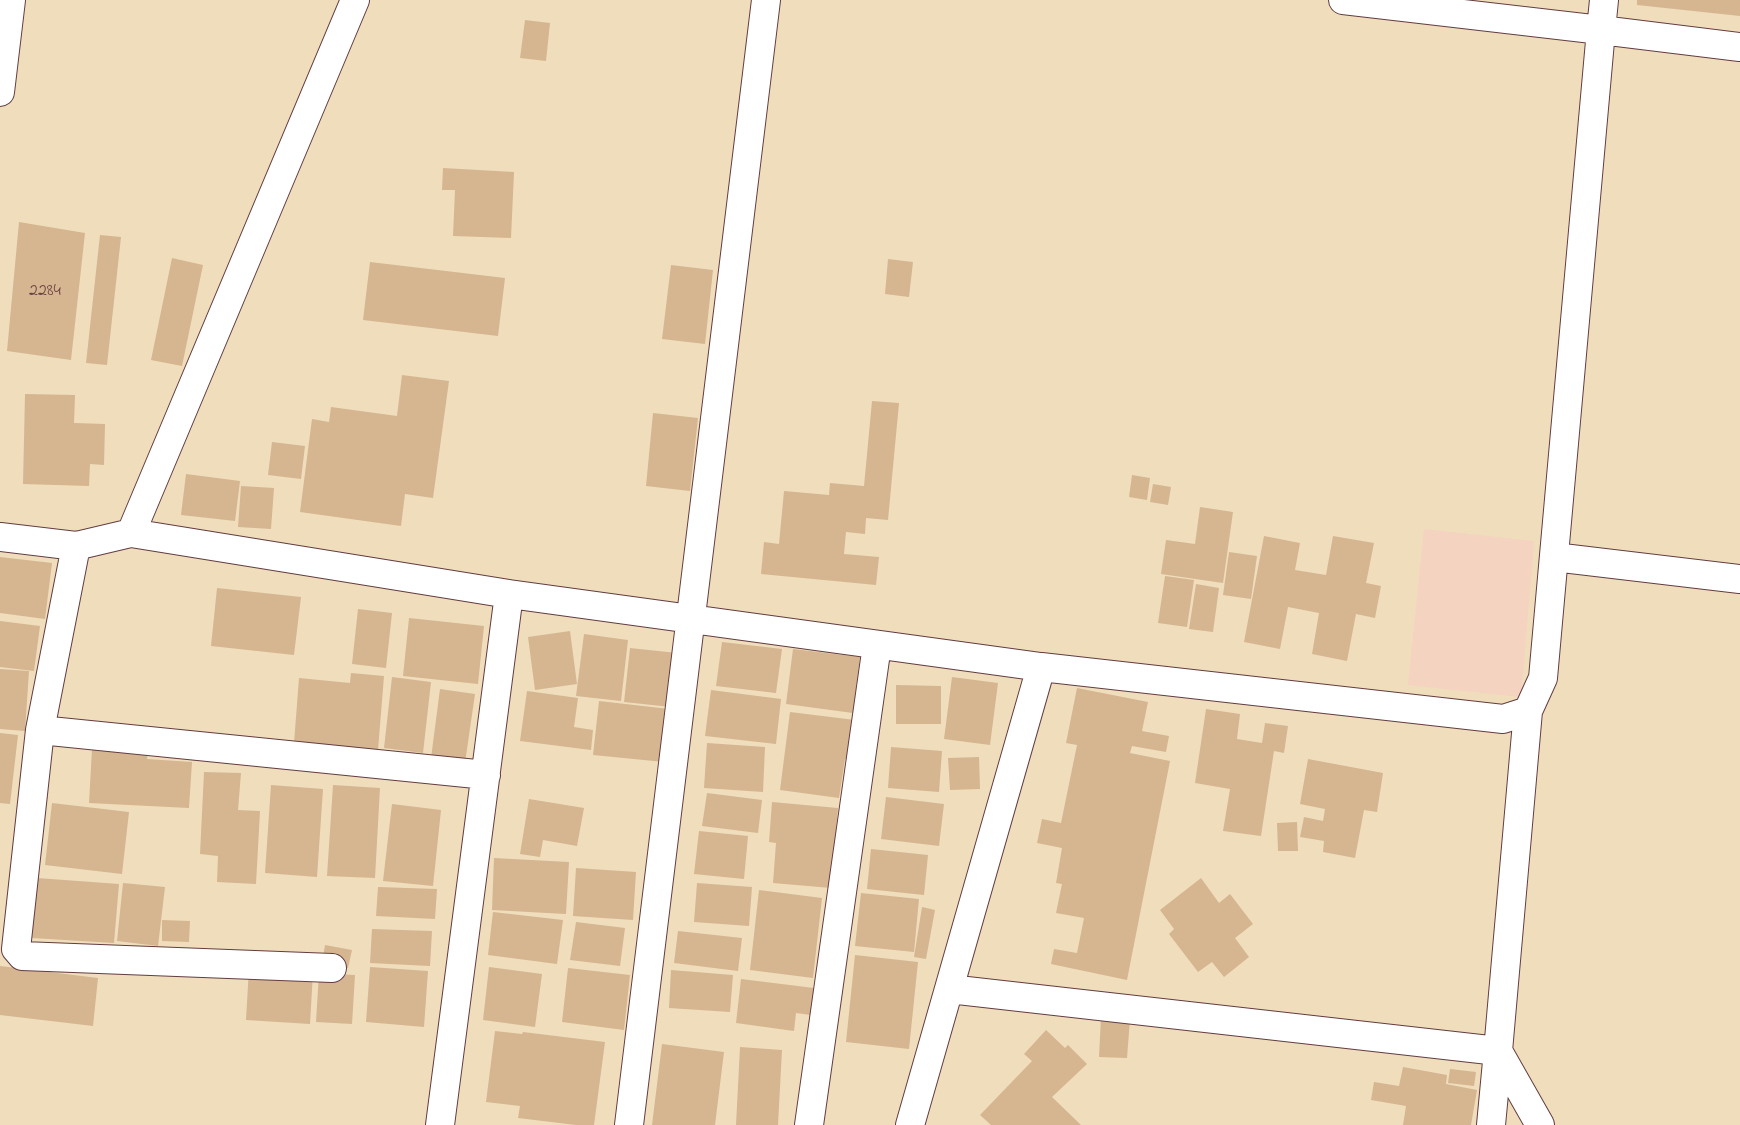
<!DOCTYPE html>
<html>
<head>
<meta charset="utf-8">
<style>
	body { margin:0 }
	canvas { display:block; background:#efddbb }
</style>
</head>
<body>
<canvas width="1740" height="1125"></canvas>
<script>
const ctx = document.querySelector('canvas').getContext('2d');
ctx.lineJoin = 'round';
function fillPath(path, color) { ctx.fillStyle = color; ctx.fill(path, 'evenodd'); }
const shape = rows => new Path2D(rows.map(r => 'M' + r).join(''));
function stroke(path, color, width, dash) { ctx.strokeStyle = color; ctx.lineWidth = width; ctx.lineCap = dash ? 'butt' : 'round'; ctx.setLineDash(dash || []); ctx.stroke(path); }
function write(font, color, halo, rows, align = 'center') {
  ctx.font = font + ' "Indie Flower",sans-serif'; ctx.lineWidth = 4; ctx.setLineDash([]); ctx.textBaseline = 'middle'; ctx.strokeStyle = halo; ctx.fillStyle = color; for (const [text, x, y, turn = 0] of rows) {
    ctx.save(); ctx.translate(x, y); ctx.rotate((+turn || 0) * Math.PI / 180); ctx.textAlign = isNaN(turn) ? turn : align; if (halo) ctx.strokeText(text, 0, 0); ctx.fillText(text, 0, 0); ctx.restore();
  }
}
fillPath(shape([
	[1424,529,1534,541,1521,697,1408,685]
]), '#f5d3c1');
fillPath(shape([
	[1637,0,1740,0,1740,16,1637,5],
	[525,20,550,23,546,61,520,58],
	[443,168,514,172,511,238,453,236,455,190,442,190],
	[19,222,85,233,71,360,7,351],
	[100,235,121,237,107,365,86,363],
	[172,258,203,265,182,366,151,360],
	[888,259,913,262,909,297,885,294],
	[370,262,505,278,498,336,363,320],
	[671,265,713,270,705,344,662,339],
	[402,375,449,381,433,498,405,494,401,526,300,512,312,419,329,422,331,407,397,416],
	[25,394,75,395,74,423,105,424,104,465,90,464,89,486,23,484],
	[872,401,899,403,888,520,866,518,865,534,846,532,844,554,879,557,876,585,761,574,764,542,779,544,784,491,829,495,830,483,864,486],
	[653,413,698,418,690,491,646,486],
	[272,442,305,446,301,479,268,475],
	[186,474,240,481,235,521,181,515],
	[1132,475,1150,478,1147,500,1129,497],
	[1153,484,1171,487,1168,505,1150,502],
	[241,486,274,488,271,529,238,527],
	[1200,507,1233,512,1223,583,1161,574,1166,540,1195,544],
	[1264,536,1300,543,1295,570,1326,575,1333,536,1374,543,1366,583,1381,586,1375,618,1356,614,1347,661,1312,654,1319,613,1288,607,1280,649,1244,642],
	[1229,552,1257,556,1251,599,1223,595],
	[0,557,52,563,45,619,0,613],
	[1165,576,1194,580,1187,627,1158,623],
	[1196,584,1219,588,1213,632,1189,629],
	[217,588,301,597,294,655,211,646],
	[358,609,392,613,386,668,352,664],
	[409,618,484,626,478,684,403,676],
	[0,621,40,626,34,671,0,667],
	[570,631,577,684,535,690,528,637],
	[584,634,628,640,621,701,576,696],
	[722,642,782,649,776,693,716,686],
	[630,648,677,653,671,707,624,702],
	[793,649,860,657,853,713,786,704],
	[0,669,29,671,25,731,0,729],
	[351,673,384,676,378,750,294,743,299,678,350,683],
	[392,677,431,682,423,753,384,748],
	[952,677,998,683,990,745,944,739],
	[896,685,941,686,941,724,896,724],
	[1077,688,1148,702,1142,731,1169,736,1166,752,1132,746,1130,753,1170,761,1127,980,1051,964,1054,949,1077,953,1084,918,1056,913,1062,884,1056,883,1062,848,1037,843,1042,819,1061,823,1077,745,1066,743],
	[440,689,475,694,465,763,431,758],
	[711,690,781,699,776,744,705,736],
	[527,691,578,698,574,727,593,730,591,750,520,741],
	[599,701,669,709,664,762,593,755],
	[1206,709,1240,714,1237,739,1262,743,1265,723,1288,726,1284,753,1274,751,1261,836,1223,831,1230,789,1195,783],
	[790,712,855,720,850,759,845,759,839,798,780,790],
	[0,733,18,735,10,804,0,803],
	[707,743,765,747,763,792,704,788],
	[891,747,942,751,939,792,888,788],
	[92,749,148,752,147,759,192,762,189,808,89,803],
	[979,757,980,789,950,790,948,758],
	[1308,759,1383,773,1377,812,1364,810,1355,858,1323,852,1324,841,1300,837,1304,817,1323,821,1325,809,1300,804],
	[204,772,241,773,238,810,260,811,256,884,217,882,218,856,200,854],
	[271,785,323,789,317,877,265,873],
	[333,785,380,788,375,878,327,876],
	[707,793,762,800,758,833,702,826],
	[886,797,944,804,939,846,881,839],
	[529,799,584,808,577,846,543,840,540,857,520,854],
	[772,802,838,808,831,888,773,883,776,843,769,842],
	[52,803,129,812,122,874,45,865],
	[392,804,441,810,433,886,383,881],
	[1297,822,1298,851,1278,851,1277,823],
	[699,831,748,836,744,879,694,874],
	[871,849,928,855,924,895,867,889],
	[494,858,569,862,566,914,492,910],
	[576,868,636,872,633,920,573,916],
	[37,878,119,884,114,943,32,938],
	[1201,878,1219,903,1230,894,1253,924,1235,938,1249,957,1224,977,1212,962,1198,972,1169,934,1174,929,1160,910],
	[123,883,165,887,158,946,117,941],
	[697,883,752,887,749,926,694,922],
	[378,887,437,889,435,919,376,916],
	[759,890,822,898,813,978,750,970],
	[861,893,919,899,914,952,855,946],
	[922,907,935,910,926,959,914,957],
	[493,912,563,920,557,964,488,955],
	[162,920,190,921,189,942,162,941],
	[576,922,625,928,620,966,570,960],
	[372,929,432,931,430,966,370,963],
	[678,931,742,938,738,971,674,963],
	[325,945,352,950,348,968,322,963],
	[855,955,918,962,909,1049,846,1042],
	[0,966,98,978,93,1026,0,1015],
	[370,967,428,971,424,1027,366,1022],
	[489,967,542,974,535,1027,483,1020],
	[249,968,313,972,310,1024,246,1020],
	[568,968,630,975,624,1030,562,1022],
	[671,970,733,975,730,1012,669,1008],
	[319,973,355,975,352,1024,316,1022],
	[741,979,814,988,811,1015,796,1013,794,1031,736,1023],
	[1101,1017,1130,1019,1127,1058,1099,1057],
	[1046,1030,1065,1048,1068,1045,1087,1064,1052,1097,1081,1125,991,1125,980,1115,1032,1061,1024,1054],
	[495,1031,522,1034,523,1032,605,1042,594,1125,576,1125,518,1118,520,1106,486,1102],
	[662,1044,724,1052,715,1125,652,1125],
	[740,1047,782,1050,778,1125,736,1125],
	[1403,1067,1447,1075,1446,1084,1477,1090,1471,1125,1403,1125,1406,1106,1371,1100,1374,1082,1399,1086],
	[1450,1069,1476,1072,1474,1086,1448,1083]
]), '#d6b691');
const minor = shape([
	[1343,0,1601,30,1604,0],
	[131,533,355,0],
	[0,537,76,546,131,533,509,594,440,1125],
	[76,546,40,730,16,949,22,956,332,968],
	[1554,557,1740,579],
	[509,594,1041,667,910,1125],
	[1041,667,1503,719,1528,711,1543,678,1601,30,1740,47],
	[1528,711,1498,1051,1540,1125],
	[40,730,486,775],
	[949,989,1498,1051,1491,1125],
	[629,1125,766,0],
	[809,1125,877,645]
]);
const tertiary = shape([
	[0,92,11,0]
]);
stroke(minor, '#633c41', 30);
stroke(tertiary, '#633c41', 30);
stroke(minor, '#fff', 28);
stroke(tertiary, '#fff', 28);
write('18px', '#6d4544', null, [
	["2284",45,292]
]);
</script>
</body>
</html>
